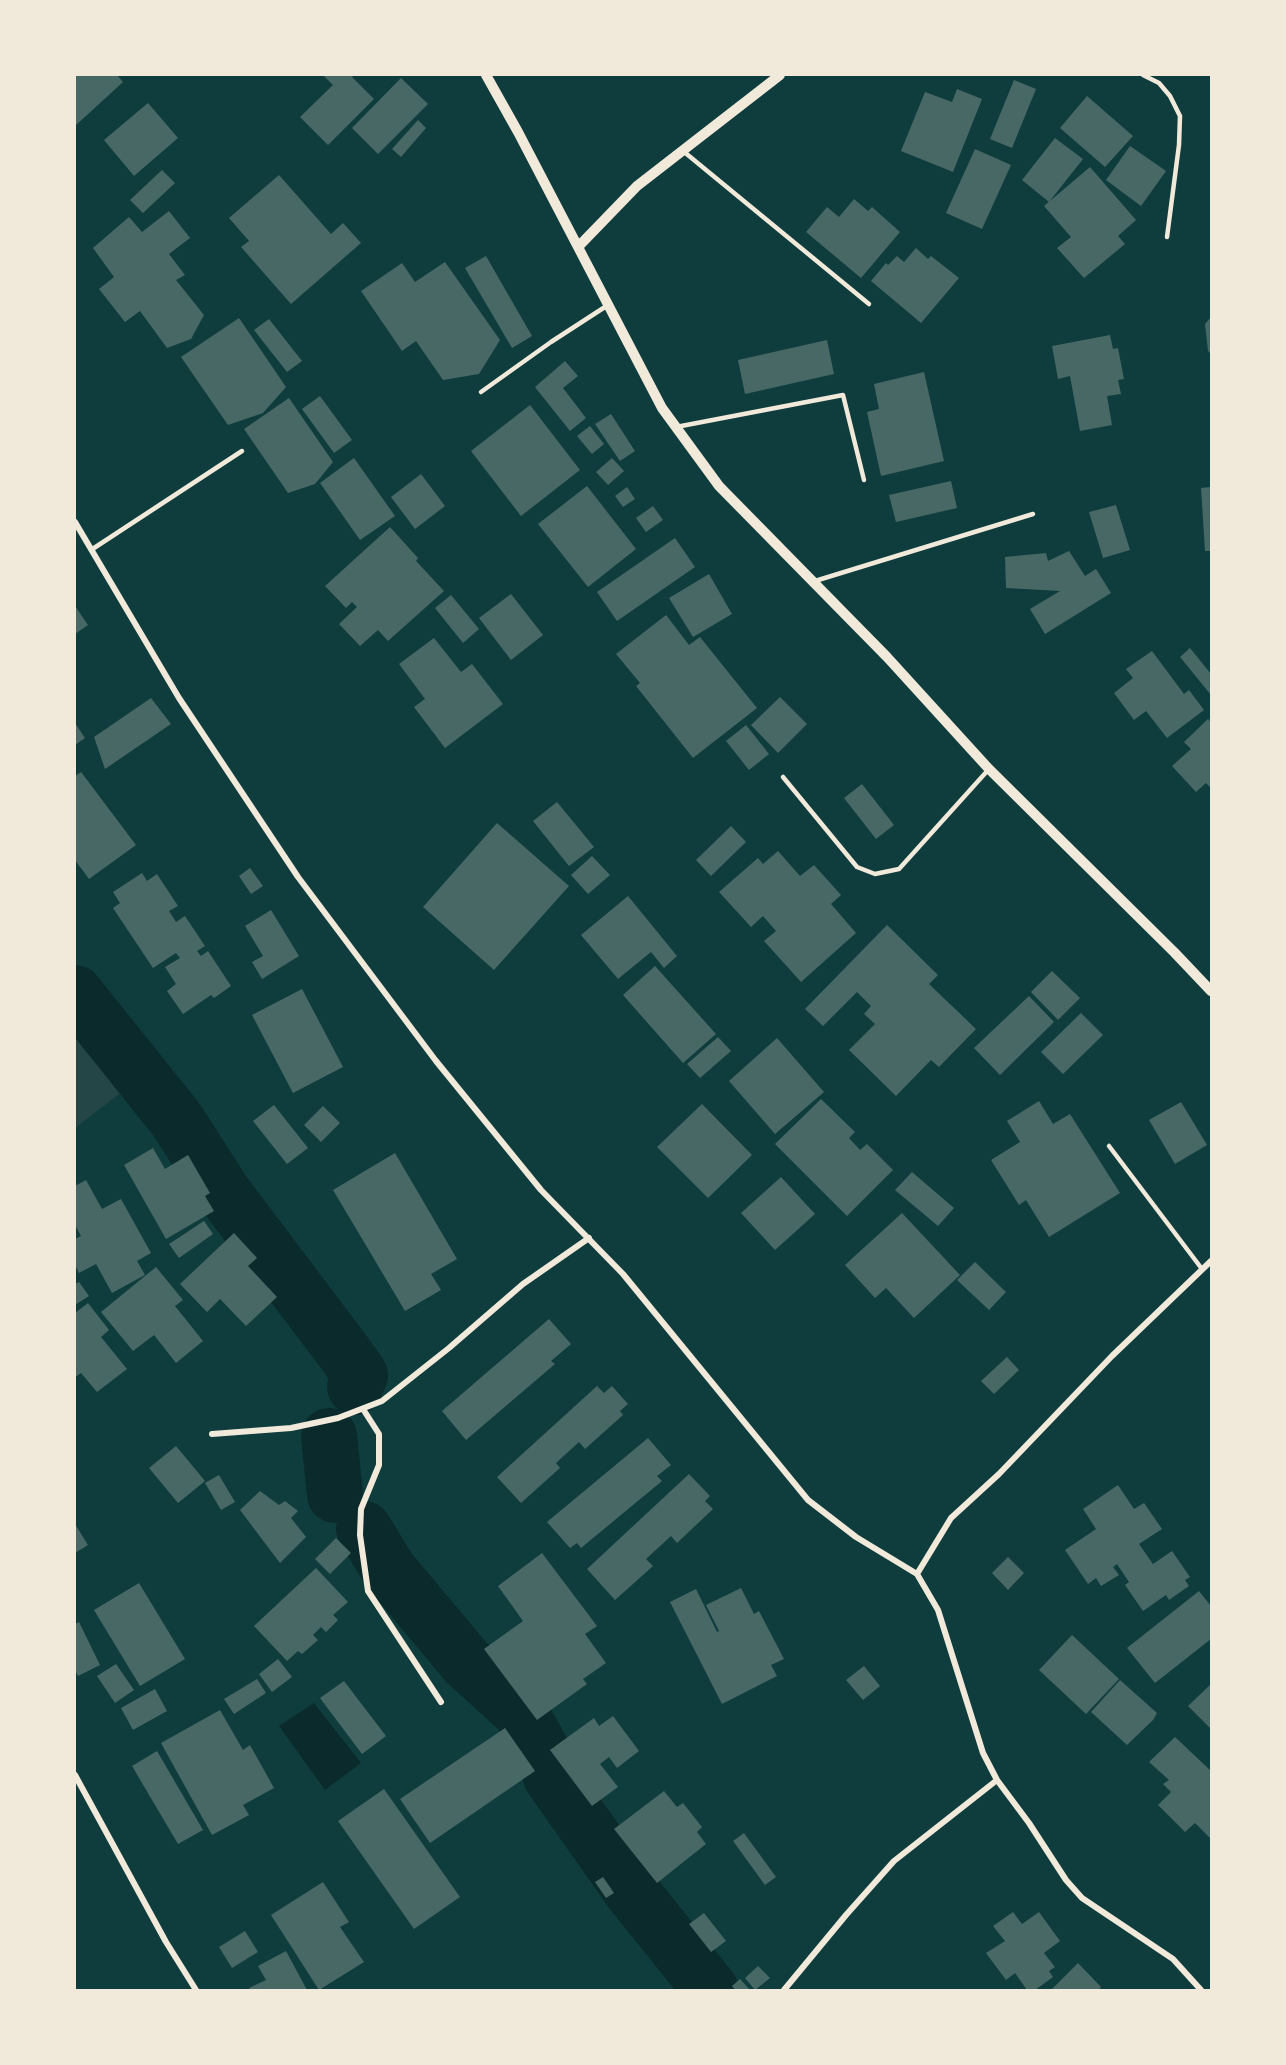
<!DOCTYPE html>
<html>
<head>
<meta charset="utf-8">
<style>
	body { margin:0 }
	#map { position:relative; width:1286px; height:2065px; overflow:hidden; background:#0f3d3e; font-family:"Roboto Serif",serif }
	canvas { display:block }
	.frame { position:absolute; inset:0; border:76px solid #f1e9da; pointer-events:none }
</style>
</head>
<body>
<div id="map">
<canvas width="1286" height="2065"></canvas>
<div class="frame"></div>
</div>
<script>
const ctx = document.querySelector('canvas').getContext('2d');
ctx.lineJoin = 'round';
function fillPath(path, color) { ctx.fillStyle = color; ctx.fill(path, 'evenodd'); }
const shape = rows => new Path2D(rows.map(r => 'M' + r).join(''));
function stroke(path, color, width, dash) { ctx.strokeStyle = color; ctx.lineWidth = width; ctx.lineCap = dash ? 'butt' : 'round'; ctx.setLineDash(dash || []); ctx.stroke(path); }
fillPath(shape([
	[75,1030,123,1091,75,1128]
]), '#244646');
fillPath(shape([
	[314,1703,361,1763,325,1790,279,1726]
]), '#0a2a2b');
stroke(shape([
	[75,993,176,1119,223,1192,346,1355,360,1375,355,1387],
	[329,1436,335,1495],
	[364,1529,389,1570,467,1663,520,1711,547,1760,551,1777,632,1892,711,1990]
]), '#0a2a2b', 56);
fillPath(shape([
	[75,75,117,75,123,82,75,126],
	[323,75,354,75,352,77,374,99,328,145,300,117,333,85],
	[401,78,428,104,378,154,352,128],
	[1014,80,1036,89,1012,148,990,139],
	[957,89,982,99,953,172,901,151,925,92,952,102],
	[1087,96,1133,136,1105,167,1060,128],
	[148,103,178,138,134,176,104,140],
	[418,120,426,128,401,157,392,149],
	[1055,138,1083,159,1049,202,1022,180],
	[1130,146,1166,171,1141,206,1106,180],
	[975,149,1011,165,982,229,946,213],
	[1090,167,1136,220,1118,236,1125,244,1084,278,1057,248,1071,237,1044,206],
	[162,170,175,183,143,213,130,200],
	[279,175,331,234,343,223,361,243,291,304,241,247,249,241,229,218],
	[854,199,868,211,872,207,900,232,861,278,806,232,827,207,839,217],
	[169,211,190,238,169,254,185,275,176,280,204,315,191,339,167,348,140,311,125,322,99,289,114,277,93,248,129,217,142,232],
	[916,248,928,259,931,256,959,278,921,323,871,281,886,263,888,265,897,256,904,262],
	[486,256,532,336,512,348,465,268],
	[445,262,500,340,479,374,443,380,416,341,402,351,361,291,402,263,415,282],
	[1211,317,1211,354,1208,351,1205,324],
	[239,318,286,387,263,413,228,425,181,357],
	[269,319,302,361,287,372,254,330],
	[1110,335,1113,349,1118,348,1124,379,1118,380,1121,394,1107,396,1112,425,1080,431,1070,376,1058,379,1052,346],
	[827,340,834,374,745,394,738,360],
	[565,361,578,376,563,388,586,418,570,431,535,387],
	[924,372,944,461,881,476,867,412,879,409,874,384],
	[320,396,352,440,334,453,302,409],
	[289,398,333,462,315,484,288,493,244,429],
	[530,405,580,470,521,516,471,451],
	[611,414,635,451,620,461,595,424],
	[590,426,604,444,592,454,577,436],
	[354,458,395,516,360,540,320,483],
	[612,458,624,471,608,485,596,472],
	[421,474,445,506,415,529,391,497],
	[951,481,957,508,896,522,889,495],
	[587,486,636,549,588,587,538,524],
	[627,487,635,499,623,507,615,496],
	[1211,487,1211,551,1205,551,1201,488],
	[1116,505,1130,550,1103,558,1089,512],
	[653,506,663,520,646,532,636,518],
	[390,527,418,558,416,561,444,591,388,641,378,630,360,646,339,624,357,607,352,602,346,608,325,586],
	[675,538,695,567,617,621,597,592],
	[1069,551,1085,576,1096,569,1111,593,1045,634,1030,609,1060,591,1006,588,1005,557,1046,553,1048,561],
	[709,574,732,614,693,637,669,598],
	[511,594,543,635,511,660,479,618],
	[451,595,479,629,463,643,435,608],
	[75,606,88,625,75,634],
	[666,615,689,645,700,637,757,708,693,758,636,686,640,683,616,654],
	[434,638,461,672,472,664,503,704,445,748,414,707,425,699,399,664],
	[1190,648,1211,674,1211,695,1180,657],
	[1152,651,1184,694,1189,690,1204,710,1167,738,1146,711,1134,720,1114,693,1133,678,1126,669],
	[780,697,807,724,778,753,751,725],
	[151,698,171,724,105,769,94,737],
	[1208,719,1211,722,1211,788,1206,783,1196,792,1172,766,1191,749,1184,742],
	[75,723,85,738,75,745],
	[746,725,769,754,749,770,726,741],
	[81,772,136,845,89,879,75,860,75,776],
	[862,784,894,825,876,839,844,798],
	[557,802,594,847,569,866,533,821],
	[497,823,569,886,494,970,423,907],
	[731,826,746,842,711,876,696,860],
	[778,851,800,876,814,865,841,895,831,904,856,933,801,982,764,941,776,931,763,916,751,927,719,892,758,858,763,864],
	[592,856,610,875,588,894,571,875],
	[250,868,263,886,251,894,239,876],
	[142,873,147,881,157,874,178,906,169,911,176,922,185,916,205,946,197,951,201,956,208,951,231,986,214,998,211,995,183,1014,167,991,176,984,165,967,180,958,176,953,153,968,113,908,120,903,113,892],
	[628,896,677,956,664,968,651,952,618,979,581,935],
	[271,910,299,956,262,979,252,962,263,956,245,926],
	[887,925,938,975,929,984,976,1029,939,1067,931,1060,896,1096,849,1050,875,1024,864,1014,871,1006,857,992,823,1026,805,1009],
	[655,966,716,1034,683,1063,623,995],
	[1052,971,1080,998,1058,1020,1031,992],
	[302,989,343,1067,293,1093,252,1015],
	[1029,996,1054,1022,1000,1075,974,1048],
	[1081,1013,1103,1035,1063,1074,1041,1052],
	[718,1037,731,1051,700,1078,687,1064],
	[777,1038,824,1092,775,1134,729,1081],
	[821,1099,855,1132,849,1138,860,1150,867,1144,893,1170,847,1216,775,1144],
	[1039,1101,1053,1124,1070,1114,1120,1193,1049,1237,1026,1200,1019,1205,991,1160,1020,1142,1007,1121],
	[1181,1102,1207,1145,1175,1164,1149,1120],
	[702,1104,752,1155,708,1198,657,1147],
	[274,1105,308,1148,287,1164,253,1121],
	[323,1106,340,1123,321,1142,304,1125],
	[153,1148,165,1169,188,1155,210,1193,205,1196,214,1211,166,1239,124,1165],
	[395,1153,457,1259,431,1274,441,1290,405,1311,333,1190],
	[912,1172,954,1208,938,1226,895,1190],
	[781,1177,815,1214,775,1250,741,1213],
	[86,1180,102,1209,121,1199,151,1253,137,1261,145,1275,112,1293,96,1264,79,1273,75,1265,75,1239,81,1236,75,1225,75,1186],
	[902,1213,960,1275,914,1318,886,1288,875,1298,845,1265],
	[204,1221,213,1234,179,1258,169,1244],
	[234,1233,257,1258,248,1266,277,1297,246,1326,220,1299,207,1312,180,1284],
	[975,1262,1006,1292,989,1310,957,1280],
	[156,1267,183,1300,175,1306,203,1341,176,1363,154,1335,133,1351,101,1312],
	[79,1282,89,1296,75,1305,75,1284],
	[88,1303,109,1330,101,1337,127,1369,97,1392,81,1373,75,1377,75,1313],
	[549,1319,571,1344,551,1361,555,1364,466,1440,442,1411],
	[1007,1357,1019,1370,994,1394,981,1381],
	[597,1386,604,1393,612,1386,628,1404,620,1411,623,1415,585,1449,579,1442,556,1463,560,1468,521,1503,497,1477],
	[648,1438,671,1465,657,1476,662,1481,581,1548,577,1543,570,1548,547,1522],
	[176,1446,205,1481,178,1503,149,1468],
	[689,1474,710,1496,705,1501,713,1509,677,1543,671,1536,646,1559,653,1566,615,1600,587,1569],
	[219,1475,235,1502,221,1510,205,1483],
	[1118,1485,1134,1509,1144,1503,1162,1529,1139,1544,1153,1564,1172,1551,1190,1577,1185,1580,1189,1586,1169,1600,1166,1595,1143,1611,1125,1585,1129,1582,1117,1564,1113,1567,1119,1575,1101,1586,1096,1578,1088,1584,1065,1550,1096,1529,1083,1509],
	[260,1491,279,1505,285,1501,298,1511,291,1518,306,1537,280,1563,240,1510],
	[75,1524,88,1545,75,1553],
	[336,1538,351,1553,330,1574,315,1559],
	[542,1553,597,1626,585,1634,606,1663,583,1679,587,1684,537,1720,484,1649,523,1621,498,1586],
	[1008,1557,1024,1573,1008,1590,992,1573],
	[316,1568,348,1602,333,1615,338,1620,326,1632,321,1627,313,1635,318,1640,302,1654,298,1651,287,1661,254,1626],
	[139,1583,185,1659,140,1686,94,1610],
	[741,1588,754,1614,759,1611,784,1659,771,1665,777,1676,722,1704,670,1602,696,1589,717,1632,719,1631,706,1605],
	[1199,1591,1211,1606,1211,1639,1155,1683,1127,1648],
	[79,1622,100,1665,78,1676,75,1670,75,1624],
	[1072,1635,1119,1679,1086,1714,1039,1670],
	[278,1659,292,1677,272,1692,259,1674],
	[116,1664,134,1690,115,1703,97,1676],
	[864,1666,880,1686,863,1700,846,1680],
	[257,1679,266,1693,234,1714,224,1699],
	[1120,1680,1157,1713,1153,1720,1127,1745,1091,1712],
	[344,1681,386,1736,362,1754,320,1698],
	[1211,1684,1211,1729,1188,1706],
	[155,1689,167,1711,133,1730,121,1708],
	[220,1710,243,1750,250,1745,274,1788,243,1805,249,1815,212,1835,161,1743],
	[613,1716,639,1751,617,1768,609,1757,600,1764,618,1787,592,1806,550,1750,594,1718,599,1726],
	[505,1728,535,1771,430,1843,400,1799],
	[1175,1737,1211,1771,1211,1839,1195,1823,1185,1832,1158,1805,1171,1792,1163,1784,1169,1780,1149,1762],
	[157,1751,203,1830,178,1844,132,1766],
	[384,1789,460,1897,414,1929,338,1821],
	[664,1791,677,1807,683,1803,702,1827,697,1832,706,1844,657,1883,614,1829],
	[744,1833,776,1877,765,1885,733,1841],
	[603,1877,614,1893,606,1898,595,1882],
	[323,1882,349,1922,340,1927,364,1962,319,1990,271,1915],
	[1013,1912,1022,1924,1039,1912,1060,1941,1044,1953,1055,1967,1049,1971,1053,1977,1035,1990,1027,1990,1015,1973,1006,1980,986,1953,1005,1941,993,1926],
	[704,1913,726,1941,711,1952,689,1924],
	[245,1931,258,1952,232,1968,219,1947],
	[286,1951,307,1990,250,1990,249,1988,266,1980,258,1966],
	[1078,1963,1101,1987,1099,1990,1051,1990],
	[758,1966,770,1978,755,1990,745,1978],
	[740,1979,750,1990,735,1990,732,1986]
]), '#486865');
stroke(shape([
	[1143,75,1159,83,1170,96,1180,116,1179,145,1167,237],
	[683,151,869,304],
	[481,392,551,342,608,305],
	[676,427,843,395,864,480],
	[91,550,242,451],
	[815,581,1033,514],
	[783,777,857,867,875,874,899,869,989,769],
	[1109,1146,1202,1269]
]), '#f1e9da', 4.5);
stroke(shape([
	[75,522,179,698,298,877,436,1061,541,1190,623,1274,808,1500,856,1537,917,1574,938,1610,983,1753,997,1780,1029,1823,1066,1880,1082,1898,1173,1959,1201,1990],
	[363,1409,379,1434,379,1465,361,1509,360,1535,368,1591,441,1702],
	[212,1434,291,1428,338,1418,382,1401,449,1348,523,1284,589,1238],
	[917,1574,951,1518,999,1474,1112,1356,1211,1261],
	[75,1775,166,1942,196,1990],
	[784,1990,846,1915,894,1861,997,1780]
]), '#f1e9da', 6);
stroke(shape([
	[486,75,518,132,662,408,719,486,887,657,989,769,1174,952,1211,991],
	[578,247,637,186,780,75]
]), '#f1e9da', 10);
</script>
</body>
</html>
